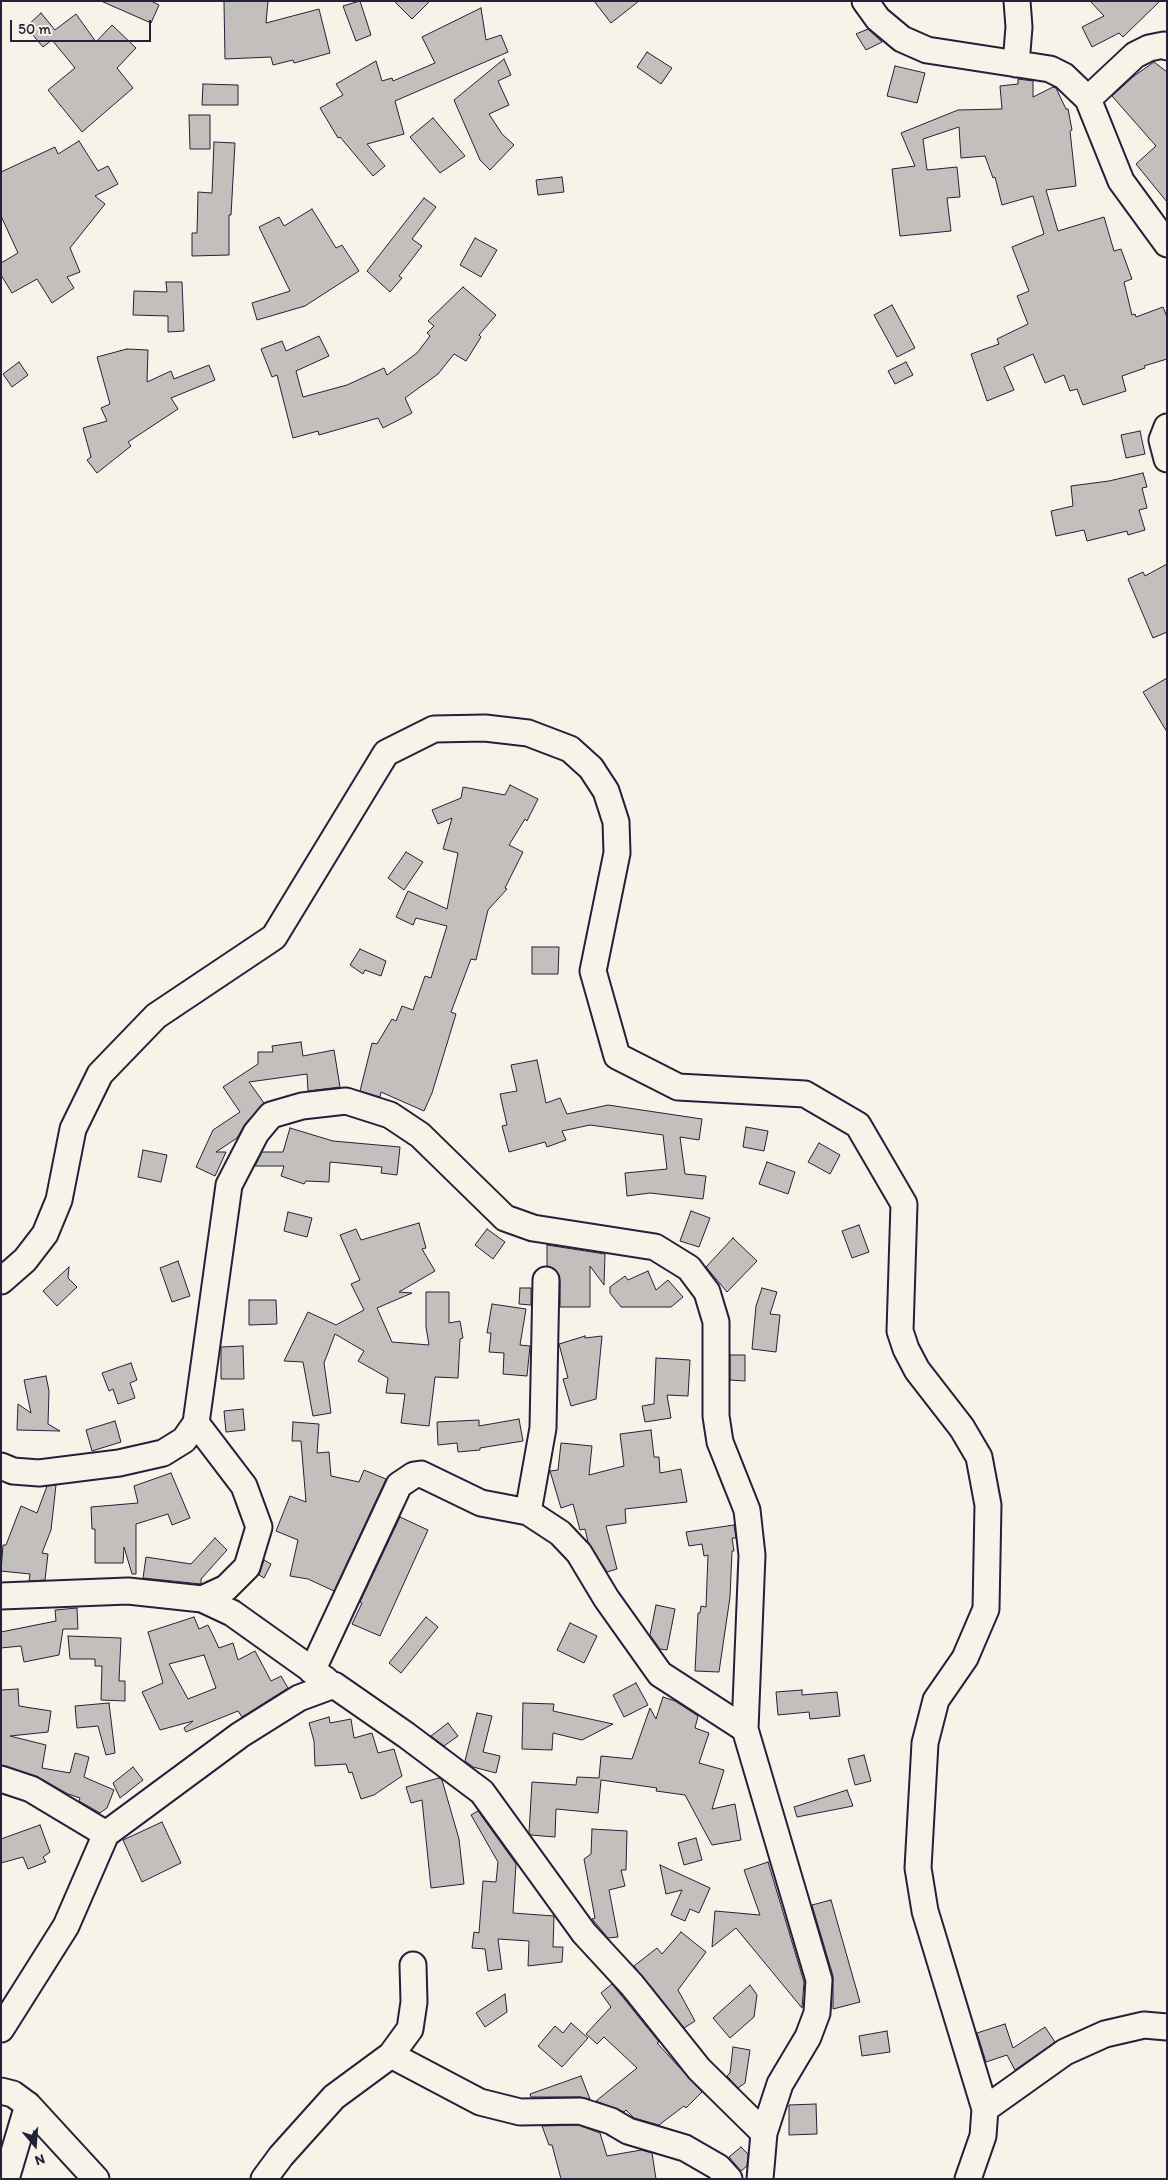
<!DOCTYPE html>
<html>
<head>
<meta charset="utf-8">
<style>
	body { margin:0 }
	#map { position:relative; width:1168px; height:2180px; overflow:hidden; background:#f7f3e8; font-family:Itim,sans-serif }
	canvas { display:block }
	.frame { position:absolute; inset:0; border:2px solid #22223b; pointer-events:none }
	.north { position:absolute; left:10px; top:2120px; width:50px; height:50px; -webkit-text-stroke:4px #f7f3e8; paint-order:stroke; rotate:162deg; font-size:14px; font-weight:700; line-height:20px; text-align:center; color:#22223b }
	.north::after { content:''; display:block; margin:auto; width:18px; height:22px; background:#22223b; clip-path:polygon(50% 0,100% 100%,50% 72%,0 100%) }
	.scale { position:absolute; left:10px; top:20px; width:141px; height:22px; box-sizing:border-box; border:2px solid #22223b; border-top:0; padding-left:6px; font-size:15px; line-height:18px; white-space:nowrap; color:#22223b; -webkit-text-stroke:4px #f7f3e8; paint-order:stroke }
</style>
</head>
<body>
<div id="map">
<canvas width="1168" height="2180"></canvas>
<div class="frame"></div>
<div class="north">N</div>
<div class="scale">50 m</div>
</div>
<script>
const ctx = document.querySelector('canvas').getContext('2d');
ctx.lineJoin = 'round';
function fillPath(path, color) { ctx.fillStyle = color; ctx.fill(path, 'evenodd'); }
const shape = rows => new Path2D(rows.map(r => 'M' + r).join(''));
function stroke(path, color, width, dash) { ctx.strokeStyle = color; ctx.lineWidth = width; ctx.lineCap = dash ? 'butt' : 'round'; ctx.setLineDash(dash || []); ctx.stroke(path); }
const building = shape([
	[101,1,151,1,159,5,151,23,101,1],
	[224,1,268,1,266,23,319,9,330,53,294,63,293,60,273,65,271,57,225,59,224,1],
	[360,1,371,35,356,41,343,6,360,1],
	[394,1,430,1,412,19,394,1],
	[594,1,639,1,611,23,594,1],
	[1090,1,1160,1,1123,37,1119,33,1092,47,1082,27,1104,16,1090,1],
	[481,8,486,40,501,35,508,52,395,101,404,134,367,144,385,166,373,176,340,137,338,138,320,108,343,95,336,84,376,61,382,81,392,78,393,81,435,63,422,37,481,8],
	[41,13,55,30,76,14,96,42,112,25,136,48,117,68,133,88,82,132,48,90,75,68,52,40,43,47,26,27,41,13],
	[868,29,882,42,866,50,856,34,868,29],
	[647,52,672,68,661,84,637,67,647,52],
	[504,59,511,75,498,81,509,105,489,114,502,134,514,145,490,170,480,160,454,100,504,59],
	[1154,62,1167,72,1167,202,1136,164,1156,146,1112,96,1134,76,1154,62],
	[895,66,925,73,917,103,887,96,895,66],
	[1018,79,1033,81,1033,97,1053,87,1056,88,1066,109,1068,109,1072,130,1070,131,1076,186,1046,190,1058,231,1104,217,1114,251,1121,249,1132,279,1124,282,1132,315,1135,314,1136,317,1163,307,1167,317,1167,359,1144,366,1145,368,1122,376,1126,391,1083,405,1077,389,1070,391,1064,375,1045,383,1033,354,1004,367,1014,390,987,401,971,354,999,344,997,339,1028,324,1017,296,1029,291,1012,247,1044,234,1033,196,1002,205,995,177,993,178,985,156,961,158,959,127,923,139,927,170,957,167,960,197,947,198,951,231,900,236,892,169,915,166,901,133,958,110,1002,109,1000,86,1018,84,1018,79],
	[203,84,238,85,238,105,202,105,203,84],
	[189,115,210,115,210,149,190,149,189,115],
	[433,118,465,156,440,173,410,137,433,118],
	[79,141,98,171,108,166,118,184,95,196,105,204,70,248,80,272,67,277,74,288,52,303,37,279,12,293,1,275,1,263,18,253,1,216,1,172,55,147,58,154,79,141],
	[214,142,235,143,231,215,229,215,229,255,192,256,192,233,197,233,198,192,212,193,214,142],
	[562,177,564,192,538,195,536,180,562,177],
	[424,198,436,207,412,239,422,246,399,276,402,278,390,292,367,271,424,198],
	[312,209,336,248,342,245,359,271,305,306,257,320,252,303,290,291,259,227,279,217,284,226,312,209],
	[475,238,497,250,481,277,460,265,475,238],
	[166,282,182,282,184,331,168,332,168,316,133,315,134,291,167,292,166,282],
	[463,287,496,315,479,335,481,337,466,361,454,354,438,374,405,398,412,413,383,428,378,418,319,435,318,431,293,438,277,375,272,377,261,349,282,341,286,351,319,336,329,356,296,371,303,397,347,385,384,368,387,375,417,353,430,336,427,333,434,326,428,321,463,287],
	[892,305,915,348,897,357,874,315,892,305],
	[127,349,148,350,147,382,171,371,174,379,209,365,215,380,171,398,178,409,128,442,131,446,97,473,87,460,91,457,83,428,107,421,101,408,110,404,97,357,127,349],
	[19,362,28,375,12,387,3,374,19,362],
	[906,362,913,375,895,384,888,371,906,362],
	[1140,431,1145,454,1126,458,1121,435,1140,431],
	[1143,473,1147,487,1142,488,1147,508,1139,510,1145,530,1128,535,1127,531,1087,541,1084,530,1056,536,1051,511,1073,506,1071,486,1109,481,1143,473],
	[1167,564,1167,632,1153,638,1128,579,1143,572,1145,576,1167,564],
	[1167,678,1167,732,1143,692,1167,678],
	[510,785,538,799,527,821,525,819,509,845,523,852,505,888,507,889,488,910,476,960,471,959,451,1012,456,1014,432,1093,424,1111,381,1092,380,1097,360,1091,372,1043,377,1044,392,1019,396,1021,402,1006,413,1010,425,976,431,978,447,926,416,918,413,925,396,917,408,891,447,909,458,853,443,849,452,818,438,824,432,810,461,798,463,787,505,795,510,785],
	[406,852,423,862,404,890,388,878,406,852],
	[532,947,559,947,558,974,532,974,532,947],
	[360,949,386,961,381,976,365,970,363,974,350,965,360,949],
	[301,1042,303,1056,334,1050,340,1087,308,1091,307,1074,249,1082,264,1103,245,1124,237,1138,216,1152,226,1152,215,1176,196,1167,213,1130,240,1112,223,1087,258,1064,258,1052,273,1052,272,1046,301,1042],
	[537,1060,546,1103,560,1098,567,1114,608,1105,702,1119,699,1140,680,1137,685,1174,706,1176,703,1199,650,1193,627,1196,625,1173,667,1169,663,1135,590,1125,562,1131,566,1140,547,1147,545,1142,509,1152,502,1126,507,1125,500,1094,517,1091,511,1065,537,1060],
	[746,1127,768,1131,764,1151,743,1147,746,1127],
	[290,1128,333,1141,400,1147,397,1175,381,1173,382,1167,330,1162,329,1182,306,1181,304,1184,281,1176,284,1166,255,1166,262,1152,283,1152,290,1128],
	[819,1143,840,1155,830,1174,808,1162,819,1143],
	[143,1150,167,1155,161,1182,138,1177,143,1150],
	[767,1162,795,1172,788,1194,759,1184,767,1162],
	[691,1211,710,1218,699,1247,680,1241,691,1211],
	[288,1212,312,1218,307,1237,284,1231,288,1212],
	[419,1223,426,1248,422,1249,435,1271,399,1292,412,1293,377,1308,392,1342,429,1345,426,1327,426,1292,449,1292,449,1323,460,1321,463,1338,460,1339,458,1378,435,1377,429,1426,401,1423,405,1394,386,1393,388,1378,358,1361,364,1351,335,1334,324,1363,331,1413,313,1416,303,1362,284,1361,308,1312,336,1325,364,1310,351,1284,360,1280,340,1235,356,1229,361,1240,419,1223],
	[859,1225,869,1252,852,1258,842,1231,859,1225],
	[487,1229,505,1242,493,1259,475,1245,487,1229],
	[733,1238,757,1261,727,1292,706,1267,733,1238],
	[547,1245,605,1254,604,1285,590,1266,590,1307,560,1307,560,1280,558,1273,547,1266,547,1245],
	[178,1261,190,1296,172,1302,160,1268,178,1261],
	[69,1267,68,1278,77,1287,57,1306,43,1291,69,1267],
	[648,1271,656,1290,668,1280,683,1297,671,1307,621,1307,610,1293,610,1287,625,1276,628,1280,648,1271],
	[520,1288,531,1288,531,1305,519,1304,520,1288],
	[762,1288,777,1292,770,1314,780,1315,776,1352,752,1349,756,1306,762,1288],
	[249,1300,276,1300,277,1324,249,1325,249,1300],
	[492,1304,526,1309,520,1345,530,1346,527,1376,503,1374,504,1353,489,1352,491,1333,487,1333,492,1304],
	[585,1336,585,1338,602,1336,596,1399,571,1406,563,1379,568,1378,559,1344,585,1336],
	[243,1346,244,1379,221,1379,221,1347,243,1346],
	[730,1355,745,1355,745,1381,730,1380,730,1355],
	[656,1358,690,1360,688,1396,667,1395,671,1418,645,1422,642,1406,654,1404,656,1358],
	[131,1363,137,1380,130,1383,135,1398,118,1404,113,1389,109,1391,102,1373,131,1363],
	[46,1376,49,1391,48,1424,60,1431,17,1430,18,1404,31,1413,24,1380,46,1376],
	[243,1409,245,1430,226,1432,224,1411,243,1409],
	[519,1419,523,1441,480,1448,480,1450,458,1452,457,1443,438,1445,437,1422,479,1420,479,1426,519,1419],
	[115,1421,121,1442,92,1451,86,1430,115,1421],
	[293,1422,319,1424,317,1453,329,1452,331,1476,359,1482,364,1470,386,1479,334,1591,308,1579,290,1576,298,1540,276,1531,290,1496,306,1502,301,1441,292,1441,293,1422],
	[651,1430,654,1457,659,1457,660,1473,681,1469,687,1502,625,1509,626,1523,606,1526,617,1569,607,1572,588,1542,585,1529,580,1530,573,1504,561,1508,550,1471,558,1470,561,1443,592,1446,589,1475,624,1466,620,1434,651,1430],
	[171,1473,190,1518,172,1525,168,1514,136,1524,136,1574,132,1574,124,1547,123,1563,95,1563,95,1529,92,1529,91,1507,138,1503,134,1486,171,1473],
	[56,1485,51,1530,42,1553,48,1554,45,1580,29,1581,30,1574,1,1571,3,1545,6,1545,21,1506,37,1513,47,1486,56,1485],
	[400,1517,428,1530,380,1636,352,1624,362,1603,360,1602,400,1517],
	[734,1525,736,1538,732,1538,734,1551,732,1551,730,1597,719,1672,695,1671,698,1613,700,1613,701,1606,706,1607,708,1555,704,1556,702,1544,689,1546,686,1532,734,1525],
	[215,1538,227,1550,201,1579,201,1584,143,1578,146,1557,191,1564,215,1538],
	[264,1560,271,1564,264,1578,259,1575,264,1560],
	[656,1605,675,1609,667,1650,660,1649,650,1635,656,1605],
	[77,1608,78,1629,63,1629,59,1655,24,1662,21,1646,1,1648,1,1632,56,1621,55,1610,77,1608],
	[194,1617,199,1629,208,1625,219,1648,233,1643,238,1660,255,1651,271,1681,281,1676,288,1688,242,1717,238,1711,186,1732,184,1728,193,1721,160,1730,142,1692,163,1683,148,1632,194,1617],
	[204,1655,216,1688,188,1699,169,1664,204,1655],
	[426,1617,438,1627,401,1673,389,1663,426,1617],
	[570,1623,597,1636,584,1663,557,1650,570,1623],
	[68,1636,121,1638,119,1681,125,1681,125,1701,101,1700,102,1666,95,1666,95,1659,70,1659,68,1636],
	[636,1683,648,1705,624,1717,613,1695,636,1683],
	[18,1689,19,1706,51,1711,48,1732,10,1736,46,1745,42,1768,70,1773,75,1753,89,1757,84,1777,114,1790,107,1808,100,1813,79,1801,80,1798,68,1794,38,1777,1,1765,1,1690,18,1689],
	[802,1690,802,1695,837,1692,840,1716,810,1719,809,1712,778,1715,776,1692,802,1690],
	[663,1697,675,1701,698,1716,695,1728,709,1733,699,1763,724,1770,712,1809,735,1804,741,1840,712,1845,685,1795,656,1791,657,1788,601,1780,598,1813,556,1809,555,1837,531,1835,529,1833,532,1782,576,1785,577,1777,599,1778,601,1756,632,1759,650,1708,656,1719,663,1697],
	[109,1703,115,1753,106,1755,98,1726,77,1728,75,1706,109,1703],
	[523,1703,554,1704,553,1711,613,1724,582,1740,553,1733,552,1750,522,1749,523,1703],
	[477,1713,492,1716,483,1752,500,1756,496,1773,473,1767,465,1761,477,1713],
	[329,1717,330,1723,351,1719,354,1738,372,1733,378,1753,394,1749,402,1776,374,1795,361,1799,352,1772,349,1773,346,1764,315,1766,314,1741,309,1723,329,1717],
	[448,1723,458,1736,444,1746,431,1736,448,1723],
	[864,1755,871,1781,855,1785,848,1759,864,1755],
	[133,1767,143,1780,120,1798,113,1783,133,1767],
	[439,1778,442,1780,459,1839,464,1884,431,1888,422,1800,411,1803,406,1787,439,1778],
	[847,1790,853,1806,797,1817,794,1807,847,1790],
	[478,1811,516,1864,513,1913,554,1916,553,1947,563,1947,562,1962,528,1966,529,1941,498,1939,502,1969,488,1971,485,1949,472,1948,474,1932,479,1933,483,1881,496,1882,498,1862,471,1815,478,1811],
	[162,1822,181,1863,142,1882,123,1840,162,1822],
	[40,1825,50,1852,43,1857,46,1862,28,1869,23,1857,1,1863,1,1839,40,1825],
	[592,1829,627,1831,626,1870,621,1870,625,1886,609,1890,618,1937,608,1938,592,1919,595,1918,584,1859,591,1854,592,1829],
	[696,1838,702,1860,684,1865,678,1843,696,1838],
	[768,1862,804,1982,802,2008,736,1928,712,1947,715,1911,760,1915,744,1870,768,1862],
	[660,1865,710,1888,699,1913,690,1909,685,1921,671,1915,682,1890,666,1894,660,1865],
	[831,1900,860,2002,833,2009,833,1976,812,1905,831,1900],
	[681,1932,706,1952,678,1990,695,2021,684,2028,634,1966,657,1948,662,1954,681,1932],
	[612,1984,659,2042,657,2043,702,2092,686,2108,684,2106,659,2125,634,2118,626,2110,624,2112,596,2101,637,2068,604,2037,597,2044,586,2034,611,2007,601,1993,612,1984],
	[750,1985,757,1995,754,2017,730,2038,713,2018,750,1985],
	[505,1994,507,2012,485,2027,476,2013,505,1994],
	[571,2023,588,2038,562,2067,538,2046,555,2026,563,2033,571,2023],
	[1005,2024,1013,2048,1045,2027,1055,2042,1015,2070,1007,2055,986,2062,977,2033,1005,2024],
	[887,2031,890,2052,862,2056,859,2036,887,2031],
	[733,2047,750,2050,745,2083,738,2088,727,2076,730,2073,733,2047],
	[581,2076,590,2099,580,2097,531,2097,530,2094,581,2076],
	[816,2104,817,2134,789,2135,789,2105,816,2104],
	[578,2125,600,2133,607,2156,641,2150,652,2153,656,2179,561,2179,552,2145,549,2145,542,2126,578,2125],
	[741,2147,748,2154,747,2166,741,2171,729,2157,741,2147]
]);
fillPath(building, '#c2bfbd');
stroke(building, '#22223b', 1);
const minor = shape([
	[865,1,878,19,902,39,927,50,1050,69,1064,76,1088,99,1121,181,1167,244],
	[1016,64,1019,27,1017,1],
	[1088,99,1135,55,1149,48,1164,45,1167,47],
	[1167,427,1162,440,1167,459],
	[1,1281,25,1260,45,1234,59,1200,73,1129,100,1074,156,1016,274,937,386,753,434,729,485,728,528,733,570,749,591,768,606,791,616,822,617,853,593,971,617,1056,678,1087,805,1094,858,1125,904,1204,900,1331,906,1349,917,1370,962,1428,979,1457,988,1505,986,1609,965,1658,936,1700,925,1743,918,1868,925,1911,985,2109,983,2136,968,2179],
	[196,1423,244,1486,259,1527,247,1567,226,1588,202,1599],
	[1,1466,13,1471,39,1473,119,1463,163,1453,184,1440,196,1423,229,1185,256,1133,271,1115,302,1106,346,1101,390,1115,420,1135,505,1218,533,1228,655,1247,689,1268,707,1292,716,1322,716,1416,720,1442,747,1510,752,1555,745,1729,819,1980,817,2013,808,2037,780,2084,764,2133],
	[528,1512,543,1428,546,1280],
	[1,1596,128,1591,202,1599,232,1613,326,1680],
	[312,1671,399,1485,414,1475,421,1474,481,1503,528,1512,560,1533,579,1553,606,1598,660,1674,745,1729],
	[1,1779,31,1789,106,1834],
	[1,2029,66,1926,106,1834,240,1735,299,1698,334,1685,406,1735,482,1792,584,1933,632,1985,699,2069,764,2133,760,2179],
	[391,2055,410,2029,414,2002,413,1965],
	[1,2091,13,2094,28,2105,96,2179],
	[985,2109,1065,2052,1105,2034,1144,2025,1167,2027],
	[6,2179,28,2105],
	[264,2179,281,2156,334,2097,391,2055,480,2102,520,2112,580,2111,611,2121,628,2131,685,2148,718,2167,729,2179]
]);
stroke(minor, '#22223b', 29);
stroke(minor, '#f7f3e8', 25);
</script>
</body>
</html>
